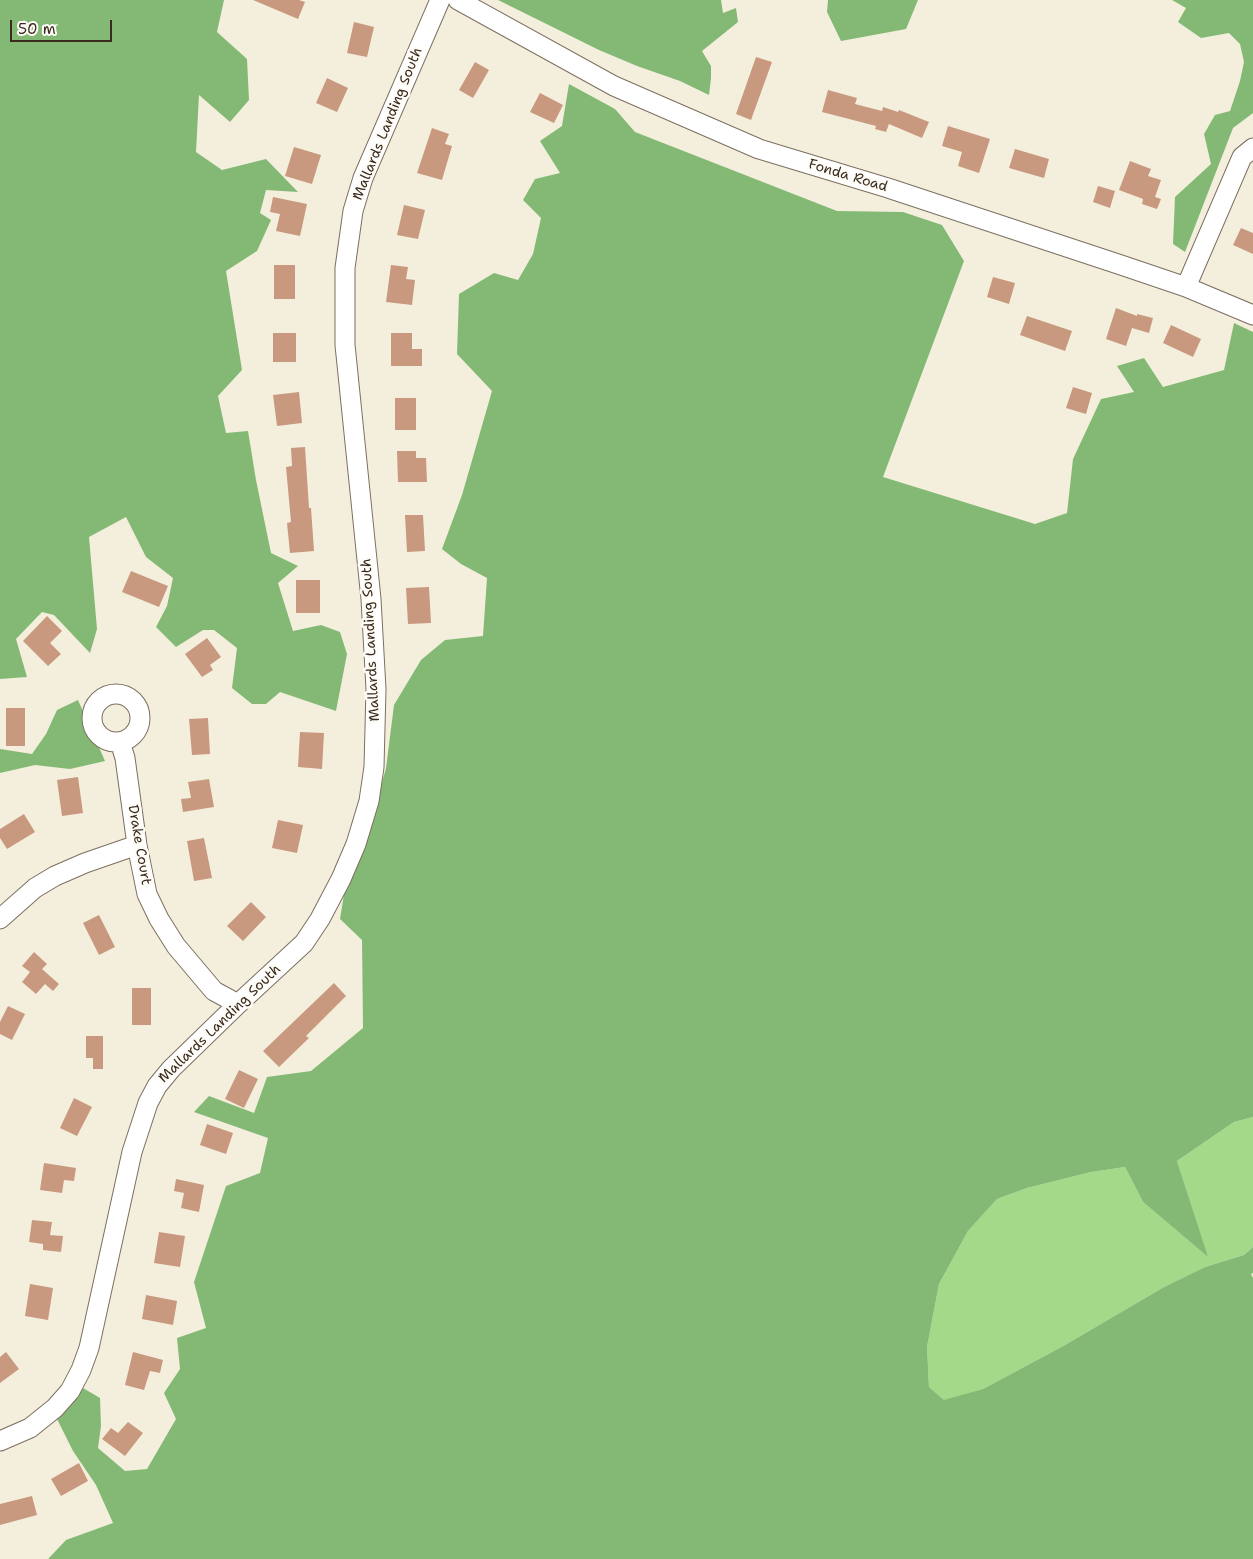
<!DOCTYPE html>
<html>
<head>
<meta charset="utf-8">
<style>
	body { margin:0 }
	#map { position:relative; width:1253px; height:1559px; overflow:hidden; background:#f4efdc; font-family:"Shantell Sans",sans-serif }
	canvas { display:block }
	.scale { position:absolute; left:10px; top:20px; width:102px; height:22px; box-sizing:border-box; border:2px solid #3b2a1e; border-top:0; padding-left:6px; font-size:15px; line-height:18px; white-space:nowrap; color:#3b2a1e; -webkit-text-stroke:4px #fdfcf7; paint-order:stroke }
</style>
</head>
<body>
<div id="map">
<canvas width="1253" height="1559"></canvas>
<div class="scale">50 m</div>
</div>
<script>
const ctx = document.querySelector('canvas').getContext('2d');
ctx.lineJoin = 'round';
function fillPath(path, color) { ctx.fillStyle = color; ctx.fill(path, 'evenodd'); }
const shape = rows => new Path2D(rows.map(r => 'M' + r).join(''));
function stroke(path, color, width, dash) { ctx.strokeStyle = color; ctx.lineWidth = width; ctx.lineCap = dash ? 'butt' : 'round'; ctx.setLineDash(dash || []); ctx.stroke(path); }
function write(font, color, halo, rows, align = 'center') {
  ctx.font = font + ' "Shantell Sans",sans-serif'; ctx.lineWidth = 5; ctx.setLineDash([]); ctx.textBaseline = 'middle'; ctx.strokeStyle = halo; ctx.fillStyle = color; for (const [text, x, y, turn = 0] of rows) {
    ctx.save(); ctx.translate(x, y); ctx.rotate((+turn || 0) * Math.PI / 180); ctx.textAlign = isNaN(turn) ? turn : align; if (halo) ctx.strokeText(text, 0, 0); ctx.fillText(text, 0, 0); ctx.restore();
  }
}
fillPath(shape([
	[1253,1117,1253,1247,1244,1255,1205,1267,1164,1287,1065,1345,983,1389,945,1401,929,1387,927,1347,939,1284,968,1231,997,1199,1027,1188,1091,1172,1125,1167,1143,1202,1207,1256,1177,1161,1234,1122]
]), '#a4d989');
fillPath(shape([
	[0,0,224,0,217,32,247,59,249,100,230,122,199,95,196,152,222,170,266,159,298,192,266,190,260,213,271,220,257,251,226,271,242,370,218,396,226,433,248,431,256,480,271,553,298,566,278,583,293,631,321,625,340,632,347,654,336,711,280,692,266,704,252,704,232,688,237,648,214,630,203,630,176,647,156,627,167,606,173,578,146,557,126,517,89,537,97,629,90,653,54,615,42,612,16,639,27,677,0,679],
	[498,0,721,0,723,13,736,8,738,22,702,51,711,66,711,78,709,95,680,81,637,66,599,50],
	[828,0,918,0,906,29,841,41,827,12],
	[1172,0,1253,0,1253,113,1233,128,1185,252,1173,244,1175,197,1211,164,1204,134,1215,115,1230,111,1240,81,1244,62,1240,44,1229,33,1201,38,1178,22,1186,8],
	[569,84,615,109,635,132,837,211,903,212,942,225,964,261,883,477,1035,524,1067,513,1073,459,1101,399,1134,392,1117,366,1144,358,1163,387,1224,370,1234,323,1253,332,1253,1117,1234,1122,1177,1161,1208,1257,1143,1202,1125,1167,1091,1172,1027,1188,997,1199,968,1231,939,1284,927,1347,929,1387,944,1400,983,1389,1065,1345,1164,1287,1205,1267,1244,1255,1253,1247,1253,1273,1251,1274,1253,1278,1253,1559,48,1559,66,1540,113,1523,96,1485,73,1451,57,1419,83,1388,100,1398,101,1426,98,1448,125,1471,147,1469,176,1419,164,1393,180,1369,177,1338,206,1328,194,1282,226,1186,260,1173,268,1138,194,1112,209,1096,254,1113,267,1077,311,1071,363,1028,362,940,340,919,345,888,370,826,386,768,394,705,421,660,445,640,483,636,487,578,461,564,442,549,462,495,492,391,457,354,459,294,494,273,518,280,533,254,541,218,523,200,535,179,560,173,540,141,562,126],
	[78,700,105,761,70,769,35,765,0,773,0,749,32,754,46,734,57,710]
]), '#83b975');
fillPath(shape([
	[253,0,299,0,305,2,298,19],
	[354,22,374,27,367,57,347,53],
	[756,57,772,62,751,120,736,114],
	[475,62,489,70,473,98,459,90],
	[327,78,348,88,337,112,316,103],
	[828,90,857,98,855,104,882,111,883,107,898,112,899,110,929,122,922,138,889,124,886,132,875,129,876,126,822,112],
	[540,93,563,105,554,123,530,112],
	[948,126,990,139,979,173,958,166,962,152,942,146],
	[432,128,449,134,445,144,452,146,442,180,417,173],
	[294,147,321,155,312,184,285,176],
	[1015,149,1049,159,1044,178,1009,168],
	[1130,161,1151,169,1148,176,1161,180,1155,197,1161,199,1157,209,1142,204,1143,199,1119,190],
	[1098,186,1115,191,1110,208,1093,202],
	[273,197,307,204,300,236,276,231,280,214,270,212],
	[404,205,425,210,418,239,397,235],
	[1241,228,1253,233,1253,254,1233,245],
	[274,265,295,265,295,299,274,299],
	[391,265,408,267,406,279,415,280,412,305,386,302],
	[993,277,1015,283,1009,304,987,297],
	[1116,308,1137,316,1137,314,1153,318,1149,333,1132,328,1126,346,1106,339],
	[1027,316,1072,331,1065,351,1020,335],
	[1171,325,1201,339,1193,357,1163,343],
	[273,333,296,333,296,362,273,362],
	[391,333,412,333,412,349,422,349,422,366,391,366],
	[1073,387,1092,393,1086,414,1066,408],
	[299,392,302,423,277,426,273,395],
	[395,398,416,398,416,430,395,430],
	[305,447,309,508,311,508,314,551,290,553,287,523,291,522,286,467,292,466,291,448],
	[397,451,416,451,416,458,426,458,427,482,398,482],
	[405,515,423,515,425,551,407,552],
	[131,571,168,586,159,607,122,592],
	[296,580,320,580,320,613,296,613],
	[429,587,431,623,408,624,406,588],
	[47,616,62,631,50,643,61,654,48,666,23,641],
	[207,638,221,657,210,665,213,670,202,677,185,654],
	[6,708,25,708,25,746,6,746],
	[208,718,210,754,192,755,189,719],
	[300,732,324,733,322,769,298,767],
	[78,777,83,813,62,816,57,780],
	[209,779,214,807,183,812,181,799,191,798,188,782],
	[24,814,35,832,7,849,0,838,0,829],
	[278,820,303,825,297,853,272,848],
	[204,838,212,878,194,881,187,841],
	[251,902,266,917,243,941,227,926],
	[99,915,115,947,99,955,83,923],
	[34,952,47,964,42,969,59,984,53,991,45,984,36,994,22,982,30,972,22,966],
	[334,983,346,996,306,1036,309,1038,279,1067,263,1051],
	[132,988,151,988,151,1025,132,1025],
	[8,1006,25,1014,12,1040,0,1034,0,1022],
	[86,1036,103,1036,103,1069,93,1069,93,1058,86,1058],
	[239,1070,258,1079,244,1108,225,1099],
	[74,1098,92,1107,77,1136,60,1128],
	[207,1124,233,1133,226,1154,200,1145],
	[44,1163,76,1168,74,1181,64,1180,62,1193,40,1190],
	[176,1179,204,1185,199,1212,181,1208,184,1193,174,1191],
	[32,1220,52,1222,50,1235,63,1236,61,1252,43,1250,43,1244,29,1242],
	[159,1232,185,1236,180,1267,154,1263],
	[30,1284,53,1288,48,1320,25,1316],
	[146,1295,177,1301,173,1325,142,1319],
	[6,1352,19,1369,0,1383,0,1357],
	[133,1352,163,1360,160,1373,150,1371,144,1390,125,1385],
	[128,1422,143,1433,125,1456,102,1439,111,1428,118,1433],
	[79,1463,88,1481,61,1496,51,1479],
	[32,1496,37,1515,0,1525,0,1504]
]), '#c8997f');
const minor = shape([
	[458,0,614,86,759,149,888,188,1121,265,1186,287,1253,315],
	[1186,287,1242,157,1253,148],
	'92 718a24 24 0 1 1 48 0a24 24 0 1 1-48 0Z',
	[120,742,125,758,137,845,147,894,159,919,176,946,214,991,238,1004],
	[0,919,35,888,55,876,85,863,137,845],
	[0,1441,30,1428,55,1408,70,1391,81,1370,89,1348,132,1152,148,1103,157,1086,171,1069,238,1004,304,943,320,919,341,879,356,844,369,801,374,767,376,689,371,599,345,345,345,268,353,211,363,178,440,0]
]);
stroke(minor, '#7c6f60', 21);
stroke(minor, '#fff', 19);
write('14px', '#3b2a1e', '#fdfcf7', [
	["Mallards Landing South",388,124,-68],
	["Fonda Road",848,176,17],
	["Mallards Landing South",371,640,-93],
	["Drake Court",139,845,80],
	["Mallards Landing South",220,1024,-44]
]);
</script>
</body>
</html>
